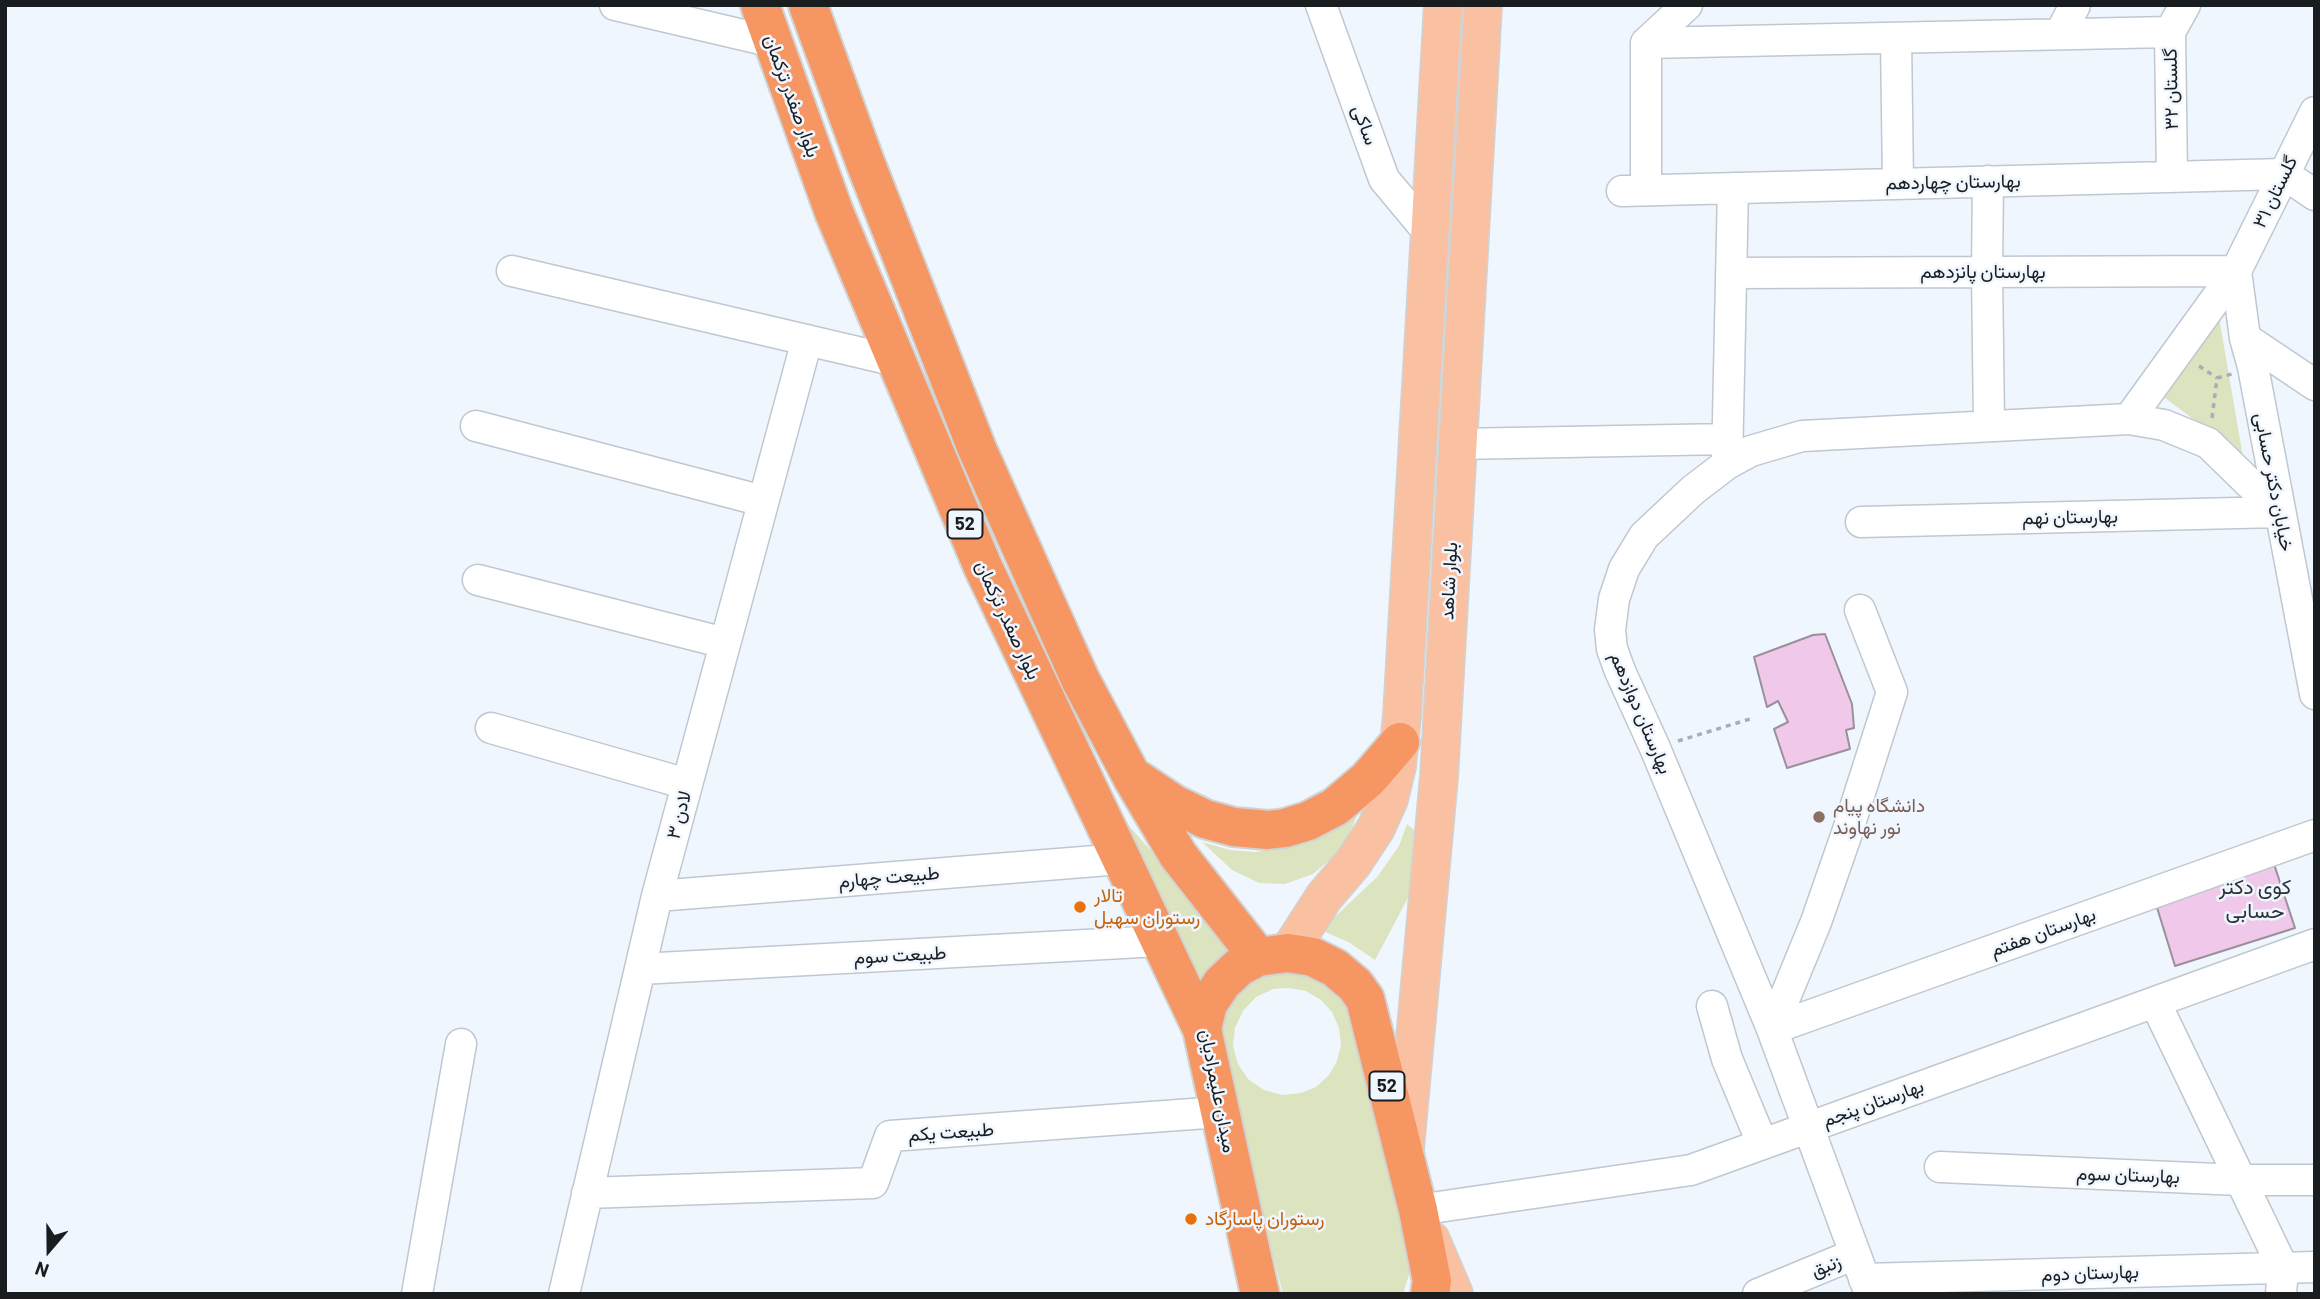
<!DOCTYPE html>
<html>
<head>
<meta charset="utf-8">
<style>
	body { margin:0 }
	#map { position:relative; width:2320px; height:1299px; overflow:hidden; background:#f0f6fe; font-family:Barlow,sans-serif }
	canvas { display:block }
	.frame { position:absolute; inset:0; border:7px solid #1a1d20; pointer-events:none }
	.north { position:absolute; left:14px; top:1215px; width:70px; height:70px; -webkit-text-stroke:5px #f0f6fe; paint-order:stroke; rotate:200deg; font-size:19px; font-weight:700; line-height:28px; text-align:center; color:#1a1d20 }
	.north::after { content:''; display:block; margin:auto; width:24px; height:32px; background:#1a1d20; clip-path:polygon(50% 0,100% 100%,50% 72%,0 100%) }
</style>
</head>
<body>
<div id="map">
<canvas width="2320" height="1299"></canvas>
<div class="frame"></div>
<div class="north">N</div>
</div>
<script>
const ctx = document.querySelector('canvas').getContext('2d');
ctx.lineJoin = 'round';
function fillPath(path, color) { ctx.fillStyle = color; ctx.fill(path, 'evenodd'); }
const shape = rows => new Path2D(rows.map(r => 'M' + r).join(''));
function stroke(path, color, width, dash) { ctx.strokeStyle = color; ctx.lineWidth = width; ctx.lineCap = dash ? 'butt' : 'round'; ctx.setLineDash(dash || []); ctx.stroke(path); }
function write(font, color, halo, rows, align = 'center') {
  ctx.font = font + ' Barlow,Vazirmatn,sans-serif'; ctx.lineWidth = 5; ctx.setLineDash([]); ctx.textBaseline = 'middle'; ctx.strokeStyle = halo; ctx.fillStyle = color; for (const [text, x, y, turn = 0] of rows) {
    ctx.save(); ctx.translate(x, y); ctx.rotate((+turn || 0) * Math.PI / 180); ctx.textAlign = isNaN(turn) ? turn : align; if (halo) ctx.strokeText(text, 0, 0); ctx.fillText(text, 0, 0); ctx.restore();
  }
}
fillPath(shape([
	[2219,317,2243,457,2160,394],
	[1361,805,1348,838,1332,858,1313,874,1285,884,1259,883,1232,870,1202,842,1230,850,1256,852,1283,847],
	[1124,820,1233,945,1198,985],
	[1407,824,1415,831,1415,865,1409,896,1375,960,1350,943,1321,930,1377,877,1399,846],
	[1283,969,1297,969,1336,988,1349,1010,1358,1033,1409,1261,1409,1275,1403,1294,1283,1294,1219,1052,1220,1013,1243,984],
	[1289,988,1306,991,1321,1000,1332,1012,1339,1028,1341,1045,1337,1061,1329,1075,1316,1087,1301,1093,1282,1095,1264,1090,1248,1079,1238,1064,1233,1046,1235,1028,1243,1011,1256,997,1273,989]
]), '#dce4bf');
const building = shape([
	[1825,634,1852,704,1854,728,1846,730,1850,749,1787,768,1774,729,1788,722,1778,701,1767,707,1754,657,1813,635,1825,634],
	[2274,864,2295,928,2175,966,2155,901,2274,864]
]);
fillPath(building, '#f0c8ea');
stroke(building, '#9a9098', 2);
const minor = shape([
	[615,5,773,42],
	[1321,5,1384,179,1429,233],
	[2060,34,2075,5],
	[1896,38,1898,184],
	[1646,43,2170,32],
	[1646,43,1646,190],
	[1646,43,1687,5],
	[2172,177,2170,32,2185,5],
	[1988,181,1987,272,1989,425],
	[1622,191,2284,174,2315,195],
	[512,271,896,361],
	[2236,271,2245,338,2253,367,2315,694],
	[1731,273,2236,271],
	[2245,338,2315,385],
	[476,426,763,501],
	[1457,444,1728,439],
	[1727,464,1733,188],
	[2279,512,2208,443,2164,425,2129,419,2236,271,2315,112],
	[1861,522,2279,512],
	[478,580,725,643],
	[491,728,687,784],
	[657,896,1121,859],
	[640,969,1160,941],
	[2155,1002,2283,1268,2281,1294],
	[1712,1006,1727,1059,1762,1143],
	[1772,1029,2315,835],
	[1772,1029,1816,922,1847,833,1892,692,1860,610],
	[1940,1167,2240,1180,2315,1180],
	[587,1193,873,1183,890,1136,1220,1112],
	[1418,1210,1691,1170,2315,944],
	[1864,1279,2315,1267],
	[417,1294,461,1044],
	[564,1294,657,896,807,340],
	[1758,1294,1855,1254],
	[1870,1294,1772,1029,1655,748,1620,671,1612,649,1610,630,1614,599,1624,569,1644,536,1693,490,1727,464,1751,451,1802,436,2129,419]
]);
const major = shape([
	[1288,953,1324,897,1353,863,1376,828,1389,799,1397,766,1402,716,1443,5],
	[1405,1148,1439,777,1483,5],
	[1431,1240,1454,1294]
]);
const highway = shape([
	[760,5,834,212,983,567,1202,1029],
	[808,5,865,162,977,449,1080,679,1133,779,1178,855,1258,957],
	[1138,780,1174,804,1205,819,1234,827,1268,830,1285,828,1308,821,1335,807,1368,779,1400,742],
	[1260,1294,1202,1029,1208,1004,1222,983,1239,967,1258,957,1288,953,1313,957,1335,968,1355,985,1365,999,1418,1210,1432,1281,1430,1294]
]);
stroke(minor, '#bfc7d0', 33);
stroke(major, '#d1d2d2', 40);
stroke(highway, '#d1d2d2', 42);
stroke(shape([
	[2199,366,2217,378],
	[2217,378,2232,374],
	[2212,418,2217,378],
	[1678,741,1750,719]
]), '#a9aeb4', 3.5, [5, 5]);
stroke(minor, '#fff', 30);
stroke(major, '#f9c0a1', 37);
stroke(highway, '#f59663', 38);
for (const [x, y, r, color] of [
	[1819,817,7,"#8d6e63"],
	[1080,907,7,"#e8710a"],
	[1191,1219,7,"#e8710a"]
]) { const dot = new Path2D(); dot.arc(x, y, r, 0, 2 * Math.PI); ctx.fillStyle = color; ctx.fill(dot); stroke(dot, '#f0f6fe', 2.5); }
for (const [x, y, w] of [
	[965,524,35],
	[1387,1086,35]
]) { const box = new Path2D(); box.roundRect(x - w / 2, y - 14.5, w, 29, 5); ctx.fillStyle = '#f0f6fe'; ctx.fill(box); stroke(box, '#1a1d20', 2); }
write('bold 18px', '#1a1d20', null, [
	["52",965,524],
	["52",1387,1086]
]);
write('19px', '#1a1d20', '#f0f6fe', [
	["گلستان ۳۲",2171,89,-91],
	["بلوار صفدر ترکمان",792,96,70],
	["ساکی",1365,125,70],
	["بهارستان چهاردهم",1953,182,-1],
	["گلستان ۳۱",2275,192,-64],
	["بهارستان پانزدهم",1983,272],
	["خیابان دکتر حسابی",2274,482,79],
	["بهارستان نهم",2070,517,-1],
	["بلوار شاهد",1449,581,-87],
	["بلوار صفدر ترکمان",1008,620,65],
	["بهارستان دوازدهم",1641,713,67],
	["لادن ۳",679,815,-75],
	["طبیعت چهارم",889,877,-5],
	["بهارستان هفتم",2043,932,-20],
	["طبیعت سوم",900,955,-3],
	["میدان علیمرادیان",1218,1091,79],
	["بهارستان پنجم",1873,1103,-20],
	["طبیعت یکم",951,1132,-4],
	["بهارستان سوم",2128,1175,2],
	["زنبق",1826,1266,-22],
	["بهارستان دوم",2090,1273,-2]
]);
write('19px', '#785e54', '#f0f6fe', [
	["دانشگاه پیام",1833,806],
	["نور نهاوند",1833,828]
], 'left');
write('19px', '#c56008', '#f0f6fe', [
	["تالار",1094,896],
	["رستوران سهیل",1094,918],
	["رستوران پاسارگاد",1205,1219]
], 'left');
write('21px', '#2c3239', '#f0f6fe', [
	["کوی دکتر",2255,887],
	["حسابی",2255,911]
]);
</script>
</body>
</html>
